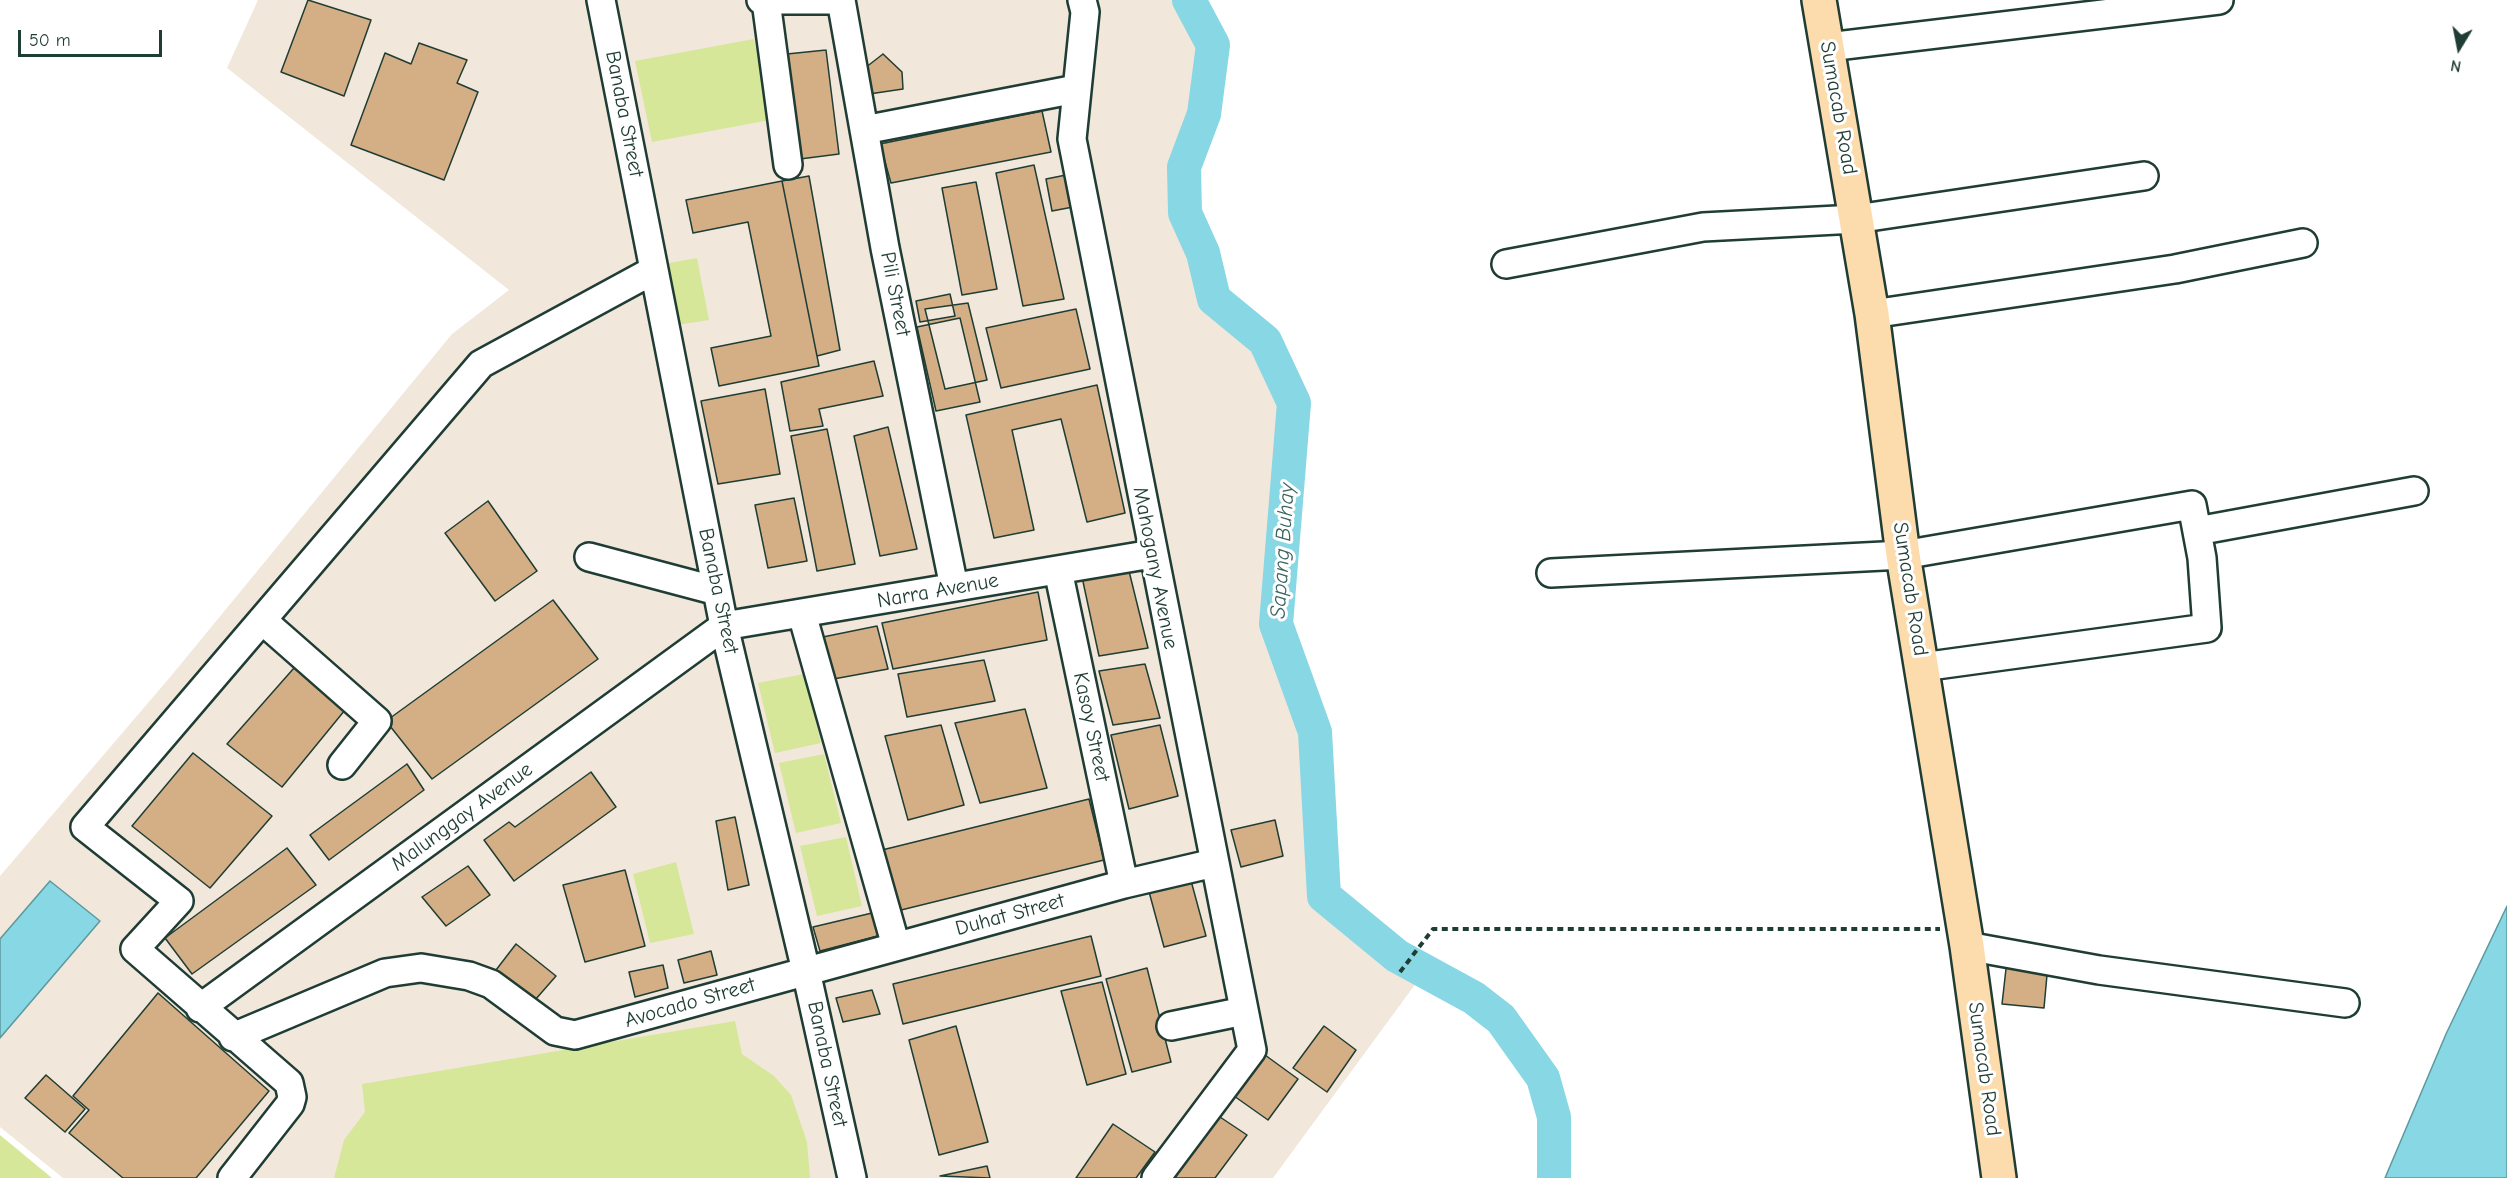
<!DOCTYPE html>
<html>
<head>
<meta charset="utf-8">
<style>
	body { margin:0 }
	#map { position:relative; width:2507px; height:1178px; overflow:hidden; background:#fff; font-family:"Comic Neue",sans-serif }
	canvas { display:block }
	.north { position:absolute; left:2429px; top:18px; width:60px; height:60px; -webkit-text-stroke:4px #fff; paint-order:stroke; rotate:190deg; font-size:16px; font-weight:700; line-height:24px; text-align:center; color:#1f3d34 }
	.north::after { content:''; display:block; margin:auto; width:21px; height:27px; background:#1f3d34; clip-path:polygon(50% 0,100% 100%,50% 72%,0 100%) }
	.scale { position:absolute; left:18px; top:30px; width:144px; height:27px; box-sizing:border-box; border:3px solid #1f3d34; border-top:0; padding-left:8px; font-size:18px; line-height:21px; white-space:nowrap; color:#1f3d34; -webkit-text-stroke:4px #fff; paint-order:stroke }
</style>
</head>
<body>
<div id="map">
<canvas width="2507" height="1178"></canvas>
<div class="north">N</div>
<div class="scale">50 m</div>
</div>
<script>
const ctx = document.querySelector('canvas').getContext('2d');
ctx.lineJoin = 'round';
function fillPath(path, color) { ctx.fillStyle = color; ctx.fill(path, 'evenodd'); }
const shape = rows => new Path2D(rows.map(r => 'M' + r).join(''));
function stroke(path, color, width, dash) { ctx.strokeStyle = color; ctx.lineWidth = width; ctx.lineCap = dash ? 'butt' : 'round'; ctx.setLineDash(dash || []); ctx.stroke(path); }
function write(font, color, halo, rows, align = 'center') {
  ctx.font = font + ' "Comic Neue",sans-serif'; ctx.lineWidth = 6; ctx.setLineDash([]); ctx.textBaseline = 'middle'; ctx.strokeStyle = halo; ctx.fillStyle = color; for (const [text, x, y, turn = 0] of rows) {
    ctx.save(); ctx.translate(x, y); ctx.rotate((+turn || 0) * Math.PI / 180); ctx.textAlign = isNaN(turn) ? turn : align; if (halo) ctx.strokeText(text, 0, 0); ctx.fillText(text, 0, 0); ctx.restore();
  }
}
fillPath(shape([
	[258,0,1189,0,1213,45,1204,114,1184,167,1185,213,1203,253,1214,299,1265,341,1294,403,1276,624,1315,732,1324,895,1397,956,1425,971,1273,1178,63,1178,0,1127,0,876,171,676,452,334,509,290,227,68]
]), '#f2e7db');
fillPath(shape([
	[754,39,770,120,652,142,635,61],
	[697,258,709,320,677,325,664,264],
	[804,674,821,743,775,753,758,683],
	[824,754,841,823,796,833,779,763],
	[846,837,862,906,817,916,800,846],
	[676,862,694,934,650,943,633,874],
	[735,1021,742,1054,774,1076,791,1095,807,1142,810,1178,334,1178,344,1140,365,1112,362,1084],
	[0,1135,52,1178,0,1178]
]), '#d6e79a');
const water = shape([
	[50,881,100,921,0,1038,0,939,50,881],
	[2507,906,2507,1178,2385,1178,2446,1034,2507,906]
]);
fillPath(water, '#87d7e4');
stroke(water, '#5d999e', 1.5);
stroke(shape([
	[1189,0,1213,45,1204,114,1184,167,1185,213,1203,253,1214,299,1265,341,1294,403,1276,624,1315,732,1324,896,1397,956,1474,998,1501,1019,1543,1078,1554,1117,1554,1178]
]), '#87d7e4', 34);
const building = shape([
	[308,0,371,20,344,96,281,72,308,0],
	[419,43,467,60,457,83,478,92,444,180,351,145,385,53,411,64,419,43],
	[826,50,839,154,800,159,787,54,826,50],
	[883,54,902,72,903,89,869,94,865,68,883,54],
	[1042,111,1051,152,891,183,880,144,1042,111],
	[1034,165,1064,299,1023,306,996,173,1034,165],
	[1066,175,1073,207,1052,211,1046,179,1066,175],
	[809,176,840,350,817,356,782,181,809,176],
	[782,181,819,366,719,386,711,348,771,336,748,222,693,233,686,200,782,181],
	[976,182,997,289,962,295,942,188,976,182],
	[950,294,955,316,920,322,916,301,950,294],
	[968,303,987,380,945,389,925,309,968,303],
	[1076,309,1090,369,1001,388,986,328,1076,309],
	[960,318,980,402,936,411,917,327,960,318],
	[874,361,883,396,819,409,823,426,790,431,781,382,874,361],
	[1097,385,1125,513,1087,522,1061,419,1012,430,1034,530,994,538,966,415,1097,385],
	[765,389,780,474,718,484,701,401,765,389],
	[888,427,917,549,880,556,854,436,888,427],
	[827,429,855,564,817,571,791,436,827,429],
	[794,498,807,561,768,568,755,505,794,498],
	[488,501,537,571,495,601,445,533,488,501],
	[1128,567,1148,648,1099,656,1082,577,1128,567],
	[1038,592,1047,640,893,669,882,623,1038,592],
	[553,600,598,659,432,779,386,721,553,600],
	[877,626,888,669,828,680,818,638,877,626],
	[984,660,995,701,907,717,898,674,984,660],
	[1145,664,1160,718,1113,725,1099,671,1145,664],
	[294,668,345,710,282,787,227,744,294,668],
	[1025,709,1047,788,980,803,955,723,1025,709],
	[941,725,964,805,908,820,885,736,941,725],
	[1160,725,1178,796,1129,809,1111,735,1160,725],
	[193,753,272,816,210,888,132,826,193,753],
	[407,764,424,790,329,860,310,835,407,764],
	[591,772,616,807,514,881,484,840,509,822,515,827,591,772],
	[1089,799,1104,860,893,912,878,851,1089,799],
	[735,817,749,885,728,890,716,821,735,817],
	[1275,820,1283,856,1241,867,1231,830,1275,820],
	[287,848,316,885,192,974,165,938,287,848],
	[468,866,490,895,446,926,422,897,468,866],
	[625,870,645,946,585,962,563,885,625,870],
	[1190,877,1206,936,1164,947,1148,888,1190,877],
	[872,913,878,936,820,951,813,927,872,913],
	[1091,936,1101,976,903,1024,893,984,1091,936],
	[516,944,556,976,535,1000,496,970,516,944],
	[711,951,717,975,684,983,678,960,711,951],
	[2007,960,2048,964,2044,1008,2002,1004,2007,960],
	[663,965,668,988,635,997,629,972,663,965],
	[1147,968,1171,1062,1132,1072,1106,979,1147,968],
	[1102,982,1126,1074,1087,1085,1061,991,1102,982],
	[872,990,880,1014,843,1022,836,998,872,990],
	[158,993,269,1091,196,1178,123,1178,69,1133,89,1110,73,1096,158,993],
	[956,1026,988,1142,939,1155,909,1040,956,1026],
	[1324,1026,1356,1050,1327,1092,1293,1068,1324,1026],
	[1265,1055,1298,1079,1268,1120,1234,1096,1265,1055],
	[46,1075,85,1109,65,1132,25,1098,46,1075],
	[1214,1113,1247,1135,1215,1178,1165,1178,1214,1113],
	[1113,1124,1155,1152,1136,1178,1076,1178,1113,1124],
	[987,1166,990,1178,940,1176,987,1166]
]);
fillPath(building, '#d4af86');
stroke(building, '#1f3d34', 1.5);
const minor = shape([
	[601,0,724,626,806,971,852,1178],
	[761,0,836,0],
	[841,0,885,248,954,587],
	[1082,0,1085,12,1072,139,1252,1050,1156,1178],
	[766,1,788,165],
	[1828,47,2219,0],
	[864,130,1076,89],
	[1506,264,1703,227,1856,219,2144,176],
	[1872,314,2175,269,2303,243],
	[2197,531,2414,491],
	[589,557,717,591],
	[1058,570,1124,884],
	[1551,573,1903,555,2192,505,2202,558,2207,628,1922,667],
	[802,614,896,946],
	[262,620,377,721,342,765],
	[1967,946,2099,970,2345,1003],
	[200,1008,724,626,1152,554],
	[1171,1026,1244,1011],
	[233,1037,385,973,421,968,469,976,491,984,555,1031,575,1035,1124,884,1214,863],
	[232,1178,290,1104,292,1097,289,1083,135,949,179,901,85,827,481,364,654,270]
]);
const major = shape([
	[1819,0,1872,314,1903,555,1967,946,1999,1178]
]);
stroke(minor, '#1f3d34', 32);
stroke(major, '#1f3d34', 38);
stroke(shape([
	[1400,972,1433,929,1940,929]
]), '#1f3d34', 4, [6, 4.5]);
stroke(minor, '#fff', 27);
stroke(major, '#fcdcac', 33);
write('21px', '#1f3d34', '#fff', [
	["Sumacab Road",1838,108,80],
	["Banaba Street",624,114,79],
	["Pili Street",895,294,79],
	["Mahogany Avenue",1155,568,79],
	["Sumacab Road",1910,589,81],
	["Banaba Street",718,591,78],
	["Narra Avenue",938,591,-10],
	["Kasoy Street",1091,727,78],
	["Malunggay Avenue",462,817,-36],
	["Duhat Street",1010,915,-15],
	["Avocado Street",690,1003,-16],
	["Banaba Street",827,1064,78],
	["Sumacab Road",1984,1069,82]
]);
write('italic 22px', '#396460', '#fff', [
	["Sapang Buhay",1283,551,-86]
]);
</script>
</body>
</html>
